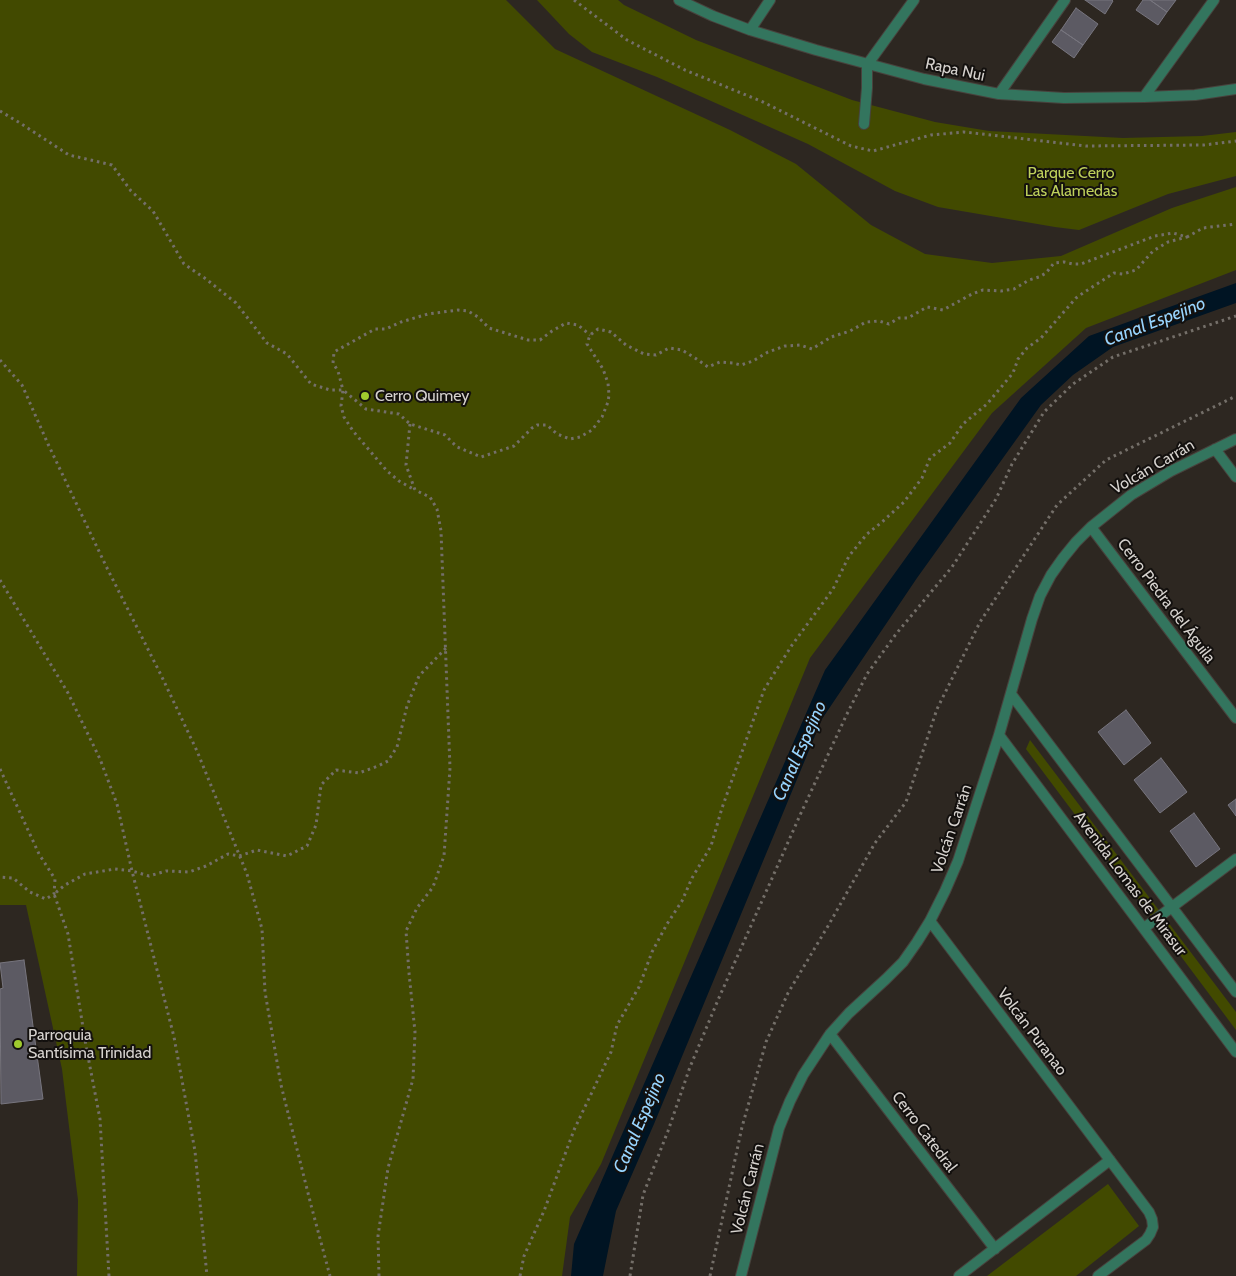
<!DOCTYPE html>
<html>
<head>
<meta charset="utf-8">
<style>
	body { margin:0 }
	canvas { display:block; background:#2d2721 }
</style>
</head>
<body>
<canvas width="1236" height="1276"></canvas>
<script>
const ctx = document.querySelector('canvas').getContext('2d');
ctx.lineJoin = 'round';
function fillPath(path, color) { ctx.fillStyle = color; ctx.fill(path, 'evenodd'); }
const shape = rows => new Path2D(rows.map(r => 'M' + r).join(''));
function stroke(path, color, width, dash) { ctx.strokeStyle = color; ctx.lineWidth = width; ctx.lineCap = dash ? 'butt' : 'round'; ctx.setLineDash(dash || []); ctx.stroke(path); }
function write(font, color, halo, rows, align = 'center') {
  ctx.font = font + ' Cabin,sans-serif'; ctx.lineWidth = 4; ctx.setLineDash([]); ctx.textBaseline = 'middle'; ctx.strokeStyle = halo; ctx.fillStyle = color; for (const [text, x, y, turn = 0] of rows) {
    ctx.save(); ctx.translate(x, y); ctx.rotate((+turn || 0) * Math.PI / 180); ctx.textAlign = isNaN(turn) ? turn : align; if (halo) ctx.strokeText(text, 0, 0); ctx.fillText(text, 0, 0); ctx.restore();
  }
}
fillPath(shape([
	[0,0,506,0,555,49,730,130,796,164,871,225,925,254,992,263,1061,256,1172,208,1236,187,1236,270,1086,328,992,413,810,658,601,1164,570,1217,562,1276,77,1276,78,1200,62,1069,26,905,0,905],
	[537,0,618,0,624,5,696,40,852,100,935,122,989,131,1123,138,1202,136,1236,132,1236,176,1168,194,1079,230,1055,227,938,207,895,191,808,144,657,77,592,52,569,34],
	[1030,740,1236,1012,1236,1030,1026,749],
	[1108,1184,1139,1226,1076,1276,987,1276]
]), '#424a00');
fillPath(shape([
	[1236,283,1236,303,1113,347,1073,375,1041,405,917,578,822,719,654,1124,616,1211,603,1276,571,1276,574,1244,825,670,1021,398,1089,336]
]), '#001423');
const building = shape([
	[1085,0,1112,0,1113,1,1105,14,1085,0],
	[1143,0,1150,0,1167,12,1158,25,1136,10,1143,0],
	[1150,0,1176,0,1167,12,1150,0],
	[1076,8,1098,24,1083,45,1061,30,1076,8],
	[1061,30,1083,45,1074,58,1052,42,1061,30],
	[1126,710,1151,743,1124,765,1098,732,1126,710],
	[1161,758,1187,792,1160,813,1134,780,1161,758],
	[1236,799,1236,816,1228,805,1236,799],
	[1194,813,1220,849,1196,867,1170,831,1194,813],
	[24,960,43,1099,1,1104,0,989,3,988,0,963,24,960]
]);
fillPath(building, '#5c5a63');
stroke(building, '#77757e', 1);
const minor = shape([
	[679,0,713,16,750,30,816,50,924,79,999,94,1064,98,1144,97,1195,95,1236,89],
	[750,30,770,0],
	[999,94,1065,0],
	[1144,97,1214,0],
	[864,124,867,88,867,65,914,0],
	[1215,449,1236,477],
	[1091,527,1236,718],
	[1011,694,1236,992],
	[999,735,1236,1052],
	[930,921,1149,1212,1152,1219,1153,1227,1150,1234,1146,1240,1098,1276],
	[1144,928,1236,859],
	[830,1034,995,1249],
	[741,1276,779,1128,790,1101,803,1075,830,1034,849,1013,886,979,903,962,917,942,930,921,945,891,958,861,999,735,1032,619,1040,596,1051,575,1063,558,1076,542,1091,527,1131,495,1171,471,1236,439],
	[959,1276,1110,1160]
]);
stroke(minor, '#48423d', 12);
stroke(shape([
	[574,0,627,40,685,70,763,102,851,146,873,151,931,135,964,132,1086,146,1204,145,1236,141],
	[0,111,20,123,69,155,112,165,131,191,153,211,184,264,206,279,236,303,267,343,287,354,311,384,330,390,343,390,366,409,399,414,410,424,445,435,457,447,481,457,514,446,532,428,537,425,547,425,557,434,570,439,580,437,592,430,602,417,608,402,609,395,608,383,603,369,587,344,590,335,598,329,611,332,626,345,644,354,656,355,669,348,682,350,695,358,708,367,720,362,733,363,741,365,753,361,768,352,785,346,800,345,812,349,831,337,850,331,866,322,879,321,889,324,899,318,908,318,927,307,943,310,972,294,983,290,1001,291,1014,289,1029,280,1039,277,1046,273,1054,263,1064,262,1073,264,1081,264,1155,236,1173,233,1187,237,1203,228,1236,224],
	[0,360,22,385,48,444,106,566,161,675,197,751,247,874,262,929,265,992,281,1085,311,1205,330,1276],
	[410,424,406,465,415,490,399,481,387,471,353,431,344,417,341,406,343,390,338,371,333,363,334,352,375,329,386,329,401,322,428,314,458,310,468,311,478,317,489,328,528,340,540,340,552,331,566,323,578,325,590,335],
	[0,580,68,693,100,759,117,804,132,871,174,1037,195,1151,207,1276],
	[0,769,39,854,55,879,54,894,46,899,30,892,13,878,0,877],
	[109,1276,100,1119,86,1046,68,934,54,894,65,885,85,874,115,869,132,871,149,876,166,871,189,872,206,866,228,854,239,856,257,850,287,856,307,846,316,825,321,785,336,770,359,773,378,766,388,761,397,747,407,706,419,676,446,648],
	[379,1276,378,1236,388,1168,413,1079,415,1032,409,973,406,931,417,908,433,887,444,856,450,768,441,531,437,509,430,497,415,490],
	[520,1276,524,1256,544,1211,574,1130,611,1052,617,1025,639,987,652,952,667,924,682,901,692,878,711,846,722,808,764,690,775,672,792,645,833,589,849,556,867,534,882,522,904,502,922,478,930,458,950,443,963,424,987,404,1013,373,1018,359,1027,348,1041,338,1076,298,1083,293,1114,273,1123,274,1136,270,1153,251,1168,242,1187,237],
	[630,1276,643,1195,668,1131,690,1067,718,1000,801,813,846,716,867,674,896,634,952,567,996,499,1012,464,1044,412,1073,384,1113,357,1236,316],
	[710,1276,742,1127,766,1042,788,993,828,926,875,843,906,802,937,709,980,622,1057,505,1106,460,1236,396]
]), '#746f69', 3, [2.5, 4]);
stroke(minor, '#33755e', 10);
for (const [x, y, r, color] of [
	[365,396,5,"#9fca2e"],
	[18,1044,5,"#9fca2e"]
]) { const dot = new Path2D(); dot.arc(x, y, r, 0, 2 * Math.PI); ctx.fillStyle = color; ctx.fill(dot); stroke(dot, '#13100e', 2); }
write('16px', '#d6d2ce', '#13100e', [
	["Rapa Nui",955,70,12],
	["Volcán Carrán",1153,467,-30],
	["Cerro Piedra del Águila",1166,601,53],
	["Volcán Carrán",952,829,-71],
	["Avenida Lomas de Mirasur",1130,884,53],
	["Volcán Puranao",1032,1032,53],
	["Cerro Catedral",924,1132,53],
	["Volcán Carrán",748,1189,-76]
]);
write('16px', '#bed05b', '#13100e', [
	["Parque Cerro",1071,173],
	["Las Alamedas",1071,191]
]);
write('16px', '#d6d2ce', '#13100e', [
	["Cerro Quimey",375,396],
	["Parroquia",28,1035],
	["Santísima Trinidad",28,1053]
], 'left');
write('italic 18px', '#97d4fe', '#13100e', [
	["Canal Espejino",1155,322,-21],
	["Canal Espejino",800,751,-66],
	["Canal Espejino",640,1123,-67]
]);
</script>
</body>
</html>
